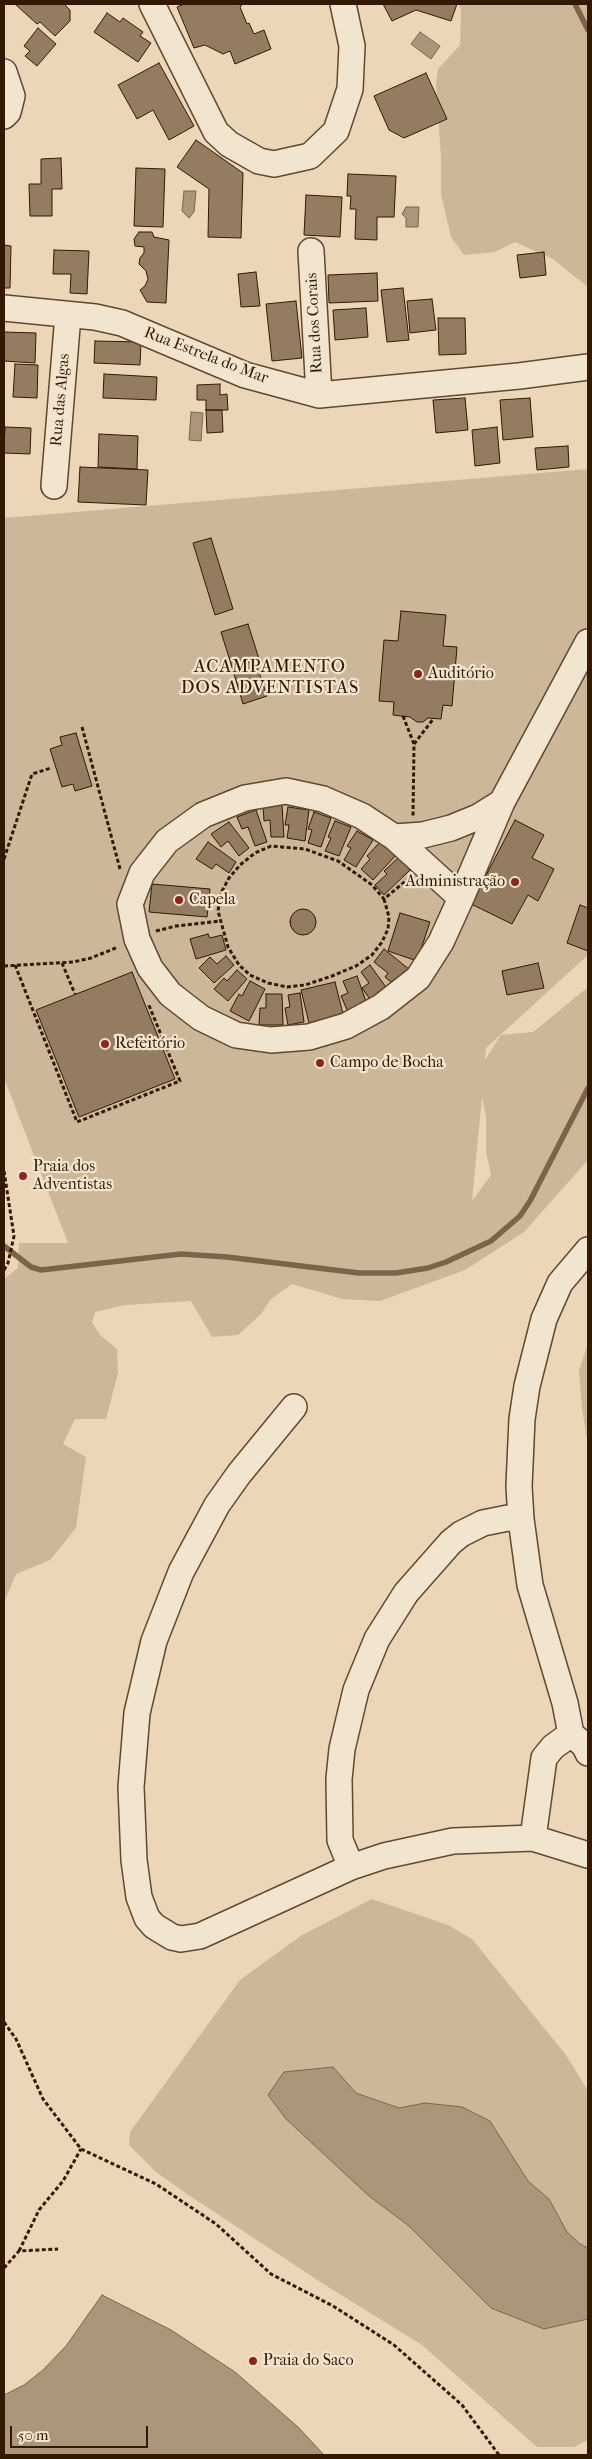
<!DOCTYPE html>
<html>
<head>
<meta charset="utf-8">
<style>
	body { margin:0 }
	#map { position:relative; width:592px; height:2459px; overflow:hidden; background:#ebd7b7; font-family:"IM FELL French Canon",serif }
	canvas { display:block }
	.frame { position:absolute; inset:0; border:5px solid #331901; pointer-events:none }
	.scale { position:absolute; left:10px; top:2426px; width:138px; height:22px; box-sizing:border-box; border:2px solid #331901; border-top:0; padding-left:6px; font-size:15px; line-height:18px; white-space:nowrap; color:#331901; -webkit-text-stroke:4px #f2e5d0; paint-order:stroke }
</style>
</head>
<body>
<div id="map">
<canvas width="592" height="2459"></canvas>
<div class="frame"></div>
<div class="scale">50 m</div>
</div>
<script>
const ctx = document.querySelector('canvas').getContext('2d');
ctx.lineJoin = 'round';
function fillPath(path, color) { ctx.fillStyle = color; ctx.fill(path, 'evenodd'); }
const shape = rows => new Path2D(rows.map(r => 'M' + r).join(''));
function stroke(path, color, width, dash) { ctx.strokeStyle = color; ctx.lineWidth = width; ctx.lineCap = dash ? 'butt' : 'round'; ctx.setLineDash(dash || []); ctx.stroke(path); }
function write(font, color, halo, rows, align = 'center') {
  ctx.font = font + ' "IM FELL French Canon",serif'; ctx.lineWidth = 4.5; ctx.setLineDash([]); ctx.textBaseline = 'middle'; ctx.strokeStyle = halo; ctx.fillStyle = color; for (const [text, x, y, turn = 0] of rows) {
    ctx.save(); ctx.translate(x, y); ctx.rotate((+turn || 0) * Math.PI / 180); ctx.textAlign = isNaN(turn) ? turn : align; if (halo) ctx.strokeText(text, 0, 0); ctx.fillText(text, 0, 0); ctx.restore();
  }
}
fillPath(shape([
	[459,4,588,4,588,287,553,259,515,242,495,252,464,255,451,237,441,194,441,158,436,83,438,69,460,45,461,11],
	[588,469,588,955,486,1048,485,1060,501,1035,533,1032,588,987,588,1160,524,1232,465,1270,380,1301,342,1299,292,1284,270,1300,262,1313,238,1335,212,1337,191,1301,125,1305,95,1312,92,1322,100,1335,117,1349,118,1373,106,1419,75,1419,63,1444,86,1457,76,1528,50,1560,16,1574,4,1603,4,1279,18,1268,19,1243,68,1243,4,1078,4,518],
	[482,1097,486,1116,486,1151,491,1175,472,1201],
	[588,1343,588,1446,582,1409,579,1371],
	[372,1899,448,1925,472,1939,566,2055,588,2091,588,2248,580,2244,567,2232,549,2199,528,2181,490,2121,462,2107,425,2103,399,2108,356,2093,333,2067,268,2095,286,2119,369,2196,409,2226,491,2308,544,2329,588,2319,588,2440,574,2447,537,2447,422,2345,325,2285,187,2194,156,2172,129,2145,130,2132,240,1980,302,1935]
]), '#ccb798');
const water = shape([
	[420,32,440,46,431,59,411,44,420,32],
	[184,191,196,191,194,212,189,218,182,211,184,191],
	[406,207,419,207,418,227,406,227,406,218,402,214,406,207],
	[191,412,203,413,201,441,189,440,191,412],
	[333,2067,356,2093,399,2108,425,2103,462,2107,490,2121,528,2181,549,2199,567,2232,580,2244,588,2248,588,2319,544,2329,491,2308,409,2226,369,2196,286,2119,268,2095,284,2072,333,2067],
	[102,2295,171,2330,235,2372,298,2427,324,2455,4,2455,4,2395,24,2385,43,2370,66,2346,102,2295]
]);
fillPath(water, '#ac9679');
stroke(water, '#7c6449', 1);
stroke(shape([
	[575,4,588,30],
	[4,1246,31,1267,41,1270,181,1254,227,1257,359,1273,396,1273,428,1268,446,1262,491,1241,520,1216,530,1201,588,1088]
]), '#7c6449', 5.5);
const building = shape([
	[15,4,64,4,70,10,70,21,55,36,40,22,37,24,15,4],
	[184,4,243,4,240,7,247,24,249,23,254,34,264,30,271,49,235,64,230,51,223,54,205,45,194,48,177,7,184,4],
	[383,4,457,4,451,21,416,10,392,21,383,4],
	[107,13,120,22,123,18,143,32,140,36,151,43,138,62,94,32,107,13],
	[38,28,56,44,37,66,25,56,30,51,24,46,38,28],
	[159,63,194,126,169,140,153,110,137,119,118,85,159,63],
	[426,73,447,119,404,138,389,130,374,96,426,73],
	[196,140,243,173,241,238,208,237,209,189,177,167,196,140],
	[61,158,62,189,52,189,52,216,30,216,29,184,41,184,41,159,61,158],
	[136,168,165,169,163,227,134,226,136,168],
	[348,174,396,176,394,217,377,217,377,240,355,239,356,209,350,209,351,196,347,196,348,174],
	[306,195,342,197,340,237,304,235,306,195],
	[139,232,152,232,154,237,169,240,166,303,147,302,140,290,145,286,148,279,146,271,139,264,140,258,144,253,144,247,135,246,134,239,139,232],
	[4,245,11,246,10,288,4,288,4,245],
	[54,250,89,251,87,294,70,293,71,274,53,274,54,250],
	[544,252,546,275,520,278,517,255,544,252],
	[256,272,260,306,241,307,238,274,256,272],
	[377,273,378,301,329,303,328,275,377,273],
	[403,288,409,340,387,342,381,290,403,288],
	[432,299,436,330,410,333,407,301,432,299],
	[296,301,302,358,272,361,266,304,296,301],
	[366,308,368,337,335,340,333,310,366,308],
	[438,318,465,318,466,354,439,355,438,318],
	[4,332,36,333,35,363,4,361,4,332],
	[95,341,141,342,140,365,94,363,95,341],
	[15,364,38,365,37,398,13,397,15,364],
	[104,374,157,377,156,400,103,398,104,374],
	[220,384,220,395,227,394,228,410,206,410,206,400,197,400,197,385,220,384],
	[465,398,468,430,436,433,433,400,465,398],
	[530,398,533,437,503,440,500,400,530,398],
	[206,410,222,410,223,432,207,433,206,410],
	[5,427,31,428,30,454,4,453,5,427],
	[497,427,500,463,475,466,472,430,497,427],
	[99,434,138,436,137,469,98,467,99,434],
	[568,446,569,467,537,470,535,448,568,446],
	[80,467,148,470,146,505,78,502,80,467],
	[211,538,233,609,215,615,193,543,211,538],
	[401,611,446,615,443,646,457,647,452,706,443,705,441,719,428,718,423,722,417,722,410,717,393,715,394,702,379,701,384,640,398,641,401,611],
	[248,624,259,659,232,667,221,632,248,624],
	[255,660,267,696,243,704,232,667,255,660],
	[76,733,92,786,75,791,73,784,62,787,50,749,62,745,60,737,76,733],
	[263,805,282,805,284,837,271,837,270,820,264,821,263,805],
	[288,807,309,810,305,841,287,838,289,825,285,825,288,807],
	[256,810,267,842,255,846,248,827,242,829,237,817,256,810],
	[314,812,331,818,321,847,308,843,312,830,308,829,314,812],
	[515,820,544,835,532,858,554,869,538,901,528,895,512,924,471,904,515,820],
	[335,821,351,827,339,856,325,851,331,838,328,837,335,821],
	[229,822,249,848,239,856,228,841,221,847,211,834,229,822],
	[357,831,373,840,356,867,344,860,351,848,347,846,357,831],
	[208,842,236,862,229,873,216,864,212,869,196,859,208,842],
	[380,842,396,855,373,880,361,869,370,859,367,856,380,842],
	[398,858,410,870,384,895,375,885,387,874,384,871,398,858],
	[152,884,210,889,207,917,149,912,152,884],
	[580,905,588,908,588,951,567,943,580,905],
	'290 922a13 13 0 1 1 26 0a13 13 0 1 1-26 0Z',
	[400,913,430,922,417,961,388,951,400,913],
	[208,934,210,938,222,935,226,950,196,959,190,939,208,934],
	[384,949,410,970,397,987,385,977,388,973,374,962,384,949],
	[226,956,234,965,214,983,199,968,210,957,217,964,226,956],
	[538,963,544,988,507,995,502,971,538,963],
	[370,965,388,990,372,1002,362,988,369,983,361,972,370,965],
	[237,970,247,979,228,1001,214,989,224,978,227,981,237,970],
	[132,972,175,1079,79,1117,36,1010,132,972],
	[357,976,367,1004,348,1012,341,996,348,993,343,981,357,976],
	[250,981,265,989,249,1021,230,1011,239,994,242,996,250,981],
	[335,982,343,1014,309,1023,301,990,335,982],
	[300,993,304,1022,288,1025,285,1008,290,1007,288,995,300,993],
	[266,994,282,994,283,1025,259,1025,260,1008,266,1008,266,994]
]);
fillPath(building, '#937c60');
stroke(building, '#331901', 1);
const minor = shape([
	[152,4,216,132,229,144,259,161,274,164,310,156,336,131,350,89,352,46,343,4],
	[4,72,12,96,8,112,4,116],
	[311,251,319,395],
	[4,308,95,317,122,323,245,375,319,395,519,376,588,367],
	[54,486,68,315],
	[394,837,423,835,451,828,478,817,502,802],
	[461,898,394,837,362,816,323,799,286,791,245,798,203,815,167,841,142,873,130,904,137,939,150,968,170,994,201,1018,236,1035,271,1040,309,1037,346,1026,381,1007,418,978,441,942,461,898,502,802,588,642],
	[588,1250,560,1283,544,1319,527,1386,522,1419,519,1486,521,1519,530,1585,565,1703,571,1734,584,1745,588,1753],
	[294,1407,239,1474,217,1505,181,1572,154,1641,137,1713,131,1787,134,1860,139,1897,147,1918,154,1926,172,1937,181,1939,200,1936,351,1867,384,1856,453,1841,533,1838,588,1855],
	[533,1838,544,1758,553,1747,571,1734],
	[351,1867,340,1840,339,1779,342,1749,356,1690,377,1639,406,1593,451,1542,461,1534,483,1523,508,1518,521,1519]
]);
stroke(minor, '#61482e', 28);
stroke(shape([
	[403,716,414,744,413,816],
	[82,727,120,869],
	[414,744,434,718],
	[4,859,32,774,51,768],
	[384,899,389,917,388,929,382,942,372,955,356,966,332,976,305,985,287,987,268,983,250,975,239,965,228,947,218,911,221,893,229,878,240,865,255,853,271,846,305,849,338,861,372,885,384,899,408,879],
	[156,931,176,926,220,921],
	[62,963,75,994],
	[15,965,77,1122,180,1081,148,1003],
	[4,966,73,962,91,958,118,947],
	[4,1171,14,1236,8,1263,4,1270],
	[4,2022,16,2039,43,2099,81,2149,156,2184,216,2224,271,2274,333,2306,394,2345,462,2405,499,2455],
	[19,2251,39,2210,63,2181,81,2149],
	[4,2268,19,2251,58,2249]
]), '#331901', 3, [4, 2.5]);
stroke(minor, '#f2e5d0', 25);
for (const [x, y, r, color] of [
	[418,674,5,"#8f2418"],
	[515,882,5,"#8f2418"],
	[179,900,5,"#8f2418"],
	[105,1044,5,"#8f2418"],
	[320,1063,5,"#8f2418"],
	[23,1176,5,"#8f2418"],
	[253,2361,5,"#8f2418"]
]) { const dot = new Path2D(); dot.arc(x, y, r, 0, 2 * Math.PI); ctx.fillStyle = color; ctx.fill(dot); stroke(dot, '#f2e5d0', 2); }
write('16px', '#331901', '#f2e5d0', [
	["Rua dos Corais",315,323,-93],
	["Rua Estrela do Mar",206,356,21],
	["Rua das Algas",61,400,-85]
]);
write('16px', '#331901', '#f2e5d0', [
	["Auditório",428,674],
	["Administração",505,882,"right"],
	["Capela",189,900],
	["Refeitório",115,1044],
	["Campo de Bocha",330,1063],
	["Praia dos",33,1167],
	["Adventistas",33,1185],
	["Praia do Saco",263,2361]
], 'left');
ctx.letterSpacing = '1px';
write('18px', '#331901', '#f2e5d0', [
	["ACAMPAMENTO",270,668],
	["DOS ADVENTISTAS",270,689]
]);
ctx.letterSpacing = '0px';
</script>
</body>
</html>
